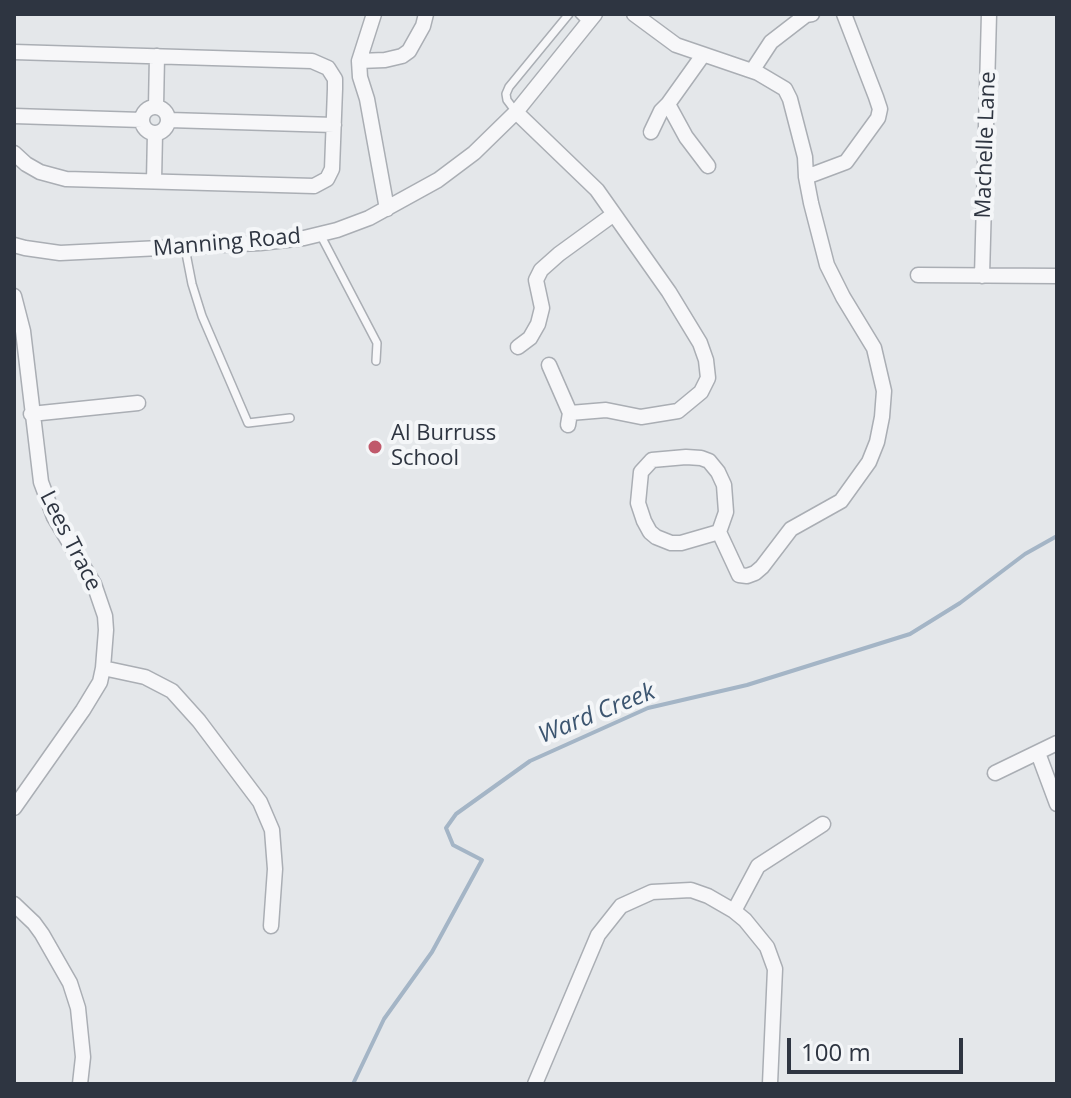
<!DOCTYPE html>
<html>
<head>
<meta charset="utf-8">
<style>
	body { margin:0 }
	#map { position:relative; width:1071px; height:1098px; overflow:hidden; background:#e4e7ea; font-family:"Open Sans",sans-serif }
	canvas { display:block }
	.frame { position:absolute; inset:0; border:16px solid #2e3541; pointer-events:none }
	.scale { position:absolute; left:787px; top:1038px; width:176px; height:36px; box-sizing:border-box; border:4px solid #2e3541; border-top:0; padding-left:10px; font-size:24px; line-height:28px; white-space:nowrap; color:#2e3541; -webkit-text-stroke:6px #f4f6f8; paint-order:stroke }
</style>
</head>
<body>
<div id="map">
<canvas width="1071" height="1098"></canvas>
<div class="frame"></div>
<div class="scale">100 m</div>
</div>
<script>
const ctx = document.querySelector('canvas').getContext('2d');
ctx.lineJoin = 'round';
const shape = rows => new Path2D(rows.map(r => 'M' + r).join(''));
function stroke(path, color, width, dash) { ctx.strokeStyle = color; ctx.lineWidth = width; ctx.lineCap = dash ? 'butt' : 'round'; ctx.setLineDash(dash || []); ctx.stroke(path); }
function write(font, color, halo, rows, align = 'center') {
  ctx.font = font + ' "Open Sans",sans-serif'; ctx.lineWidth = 8; ctx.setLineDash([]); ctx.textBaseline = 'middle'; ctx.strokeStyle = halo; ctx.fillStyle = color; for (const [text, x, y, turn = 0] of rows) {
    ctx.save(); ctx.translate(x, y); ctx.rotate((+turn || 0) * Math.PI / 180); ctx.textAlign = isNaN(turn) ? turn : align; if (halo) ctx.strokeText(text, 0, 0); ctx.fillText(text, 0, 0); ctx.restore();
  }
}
stroke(shape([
	[353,1084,384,1019,432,952,482,860,453,845,446,828,456,814,530,761,648,708,747,685,910,634,960,603,1025,554,1057,536]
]), '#a4b5c6', 4);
const service = shape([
	[579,14,588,23],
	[516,112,507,100,506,94,509,87,569,14],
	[320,234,377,343,376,361],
	[185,248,192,284,202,316,248,423,290,418]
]);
const minor = shape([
	[374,14,359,61,360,77,367,99,387,209],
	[634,14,676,45,758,73,785,89,790,99,805,157,806,177,811,203,827,265,843,297,874,348,884,391,882,417,877,442,869,462,841,501,791,529,762,567,755,573,747,576,739,575,719,532],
	[14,52,312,61,328,68,335,79,335,89,332,169,327,179,314,186,66,179,40,172,26,164,14,153],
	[359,61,385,60,402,56,409,51,423,26,426,14],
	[752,71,771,42,806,15,812,14],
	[668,104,686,137,708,166],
	'142 120a13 13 0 1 1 26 0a13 13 0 1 1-26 0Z',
	[156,107,157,56],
	[516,112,597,190,669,292,700,343,706,360,708,378,701,392,678,411,641,417,606,410,570,413,568,425],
	[14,116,142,120],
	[169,120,334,125],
	[651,132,661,111,668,104,703,55],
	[806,177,846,162,878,118,880,109,876,97,844,14],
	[154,181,155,133],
	[14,245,25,248,60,253,260,243,304,238,337,230,369,218,438,180,474,153,516,112,595,14],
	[918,275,1057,276],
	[982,276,989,14],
	[14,296,23,331,41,482,54,517,94,584,105,616,106,630,103,668,100,682,83,710,14,808],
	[518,347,530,338,538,324,542,308,536,280,541,270,559,254,614,214],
	[549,365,570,413],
	[31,414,138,403],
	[686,457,701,458,709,461,718,472,724,485,726,512,719,532,681,543,671,543,656,537,650,532,644,521,638,503,641,472,652,460,686,457],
	[103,668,145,677,172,691,199,721,260,802,272,830,275,869,271,926],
	[1038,753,1057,804],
	[995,773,1057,743],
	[14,904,34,923,42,934,70,983,78,1008,83,1057,80,1084],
	[734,911,758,866,823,824],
	[535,1084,598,935,621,906,652,892,691,890,708,896,734,911,745,920,767,947,775,969,770,1084]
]);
stroke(service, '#aaaeb4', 10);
stroke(minor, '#aaaeb4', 17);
stroke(service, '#f7f7f9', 7);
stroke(minor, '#f7f7f9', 14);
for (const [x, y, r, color] of [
	[375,447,8,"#c0596b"]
]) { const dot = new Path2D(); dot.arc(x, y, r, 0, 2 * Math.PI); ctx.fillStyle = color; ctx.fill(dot); stroke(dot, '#f4f6f8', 3); }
write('22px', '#2e3541', '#f4f6f8', [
	["Machelle Lane",986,145,-88],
	["Manning Road",227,243,-5],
	["Lees Trace",70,541,63]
]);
write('22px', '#2e3541', '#f4f6f8', [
	["Al Burruss",391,434],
	["School",391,459]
], 'left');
write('italic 24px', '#3c5570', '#f4f6f8', [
	["Ward Creek",597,714,-22]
]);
</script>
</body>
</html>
